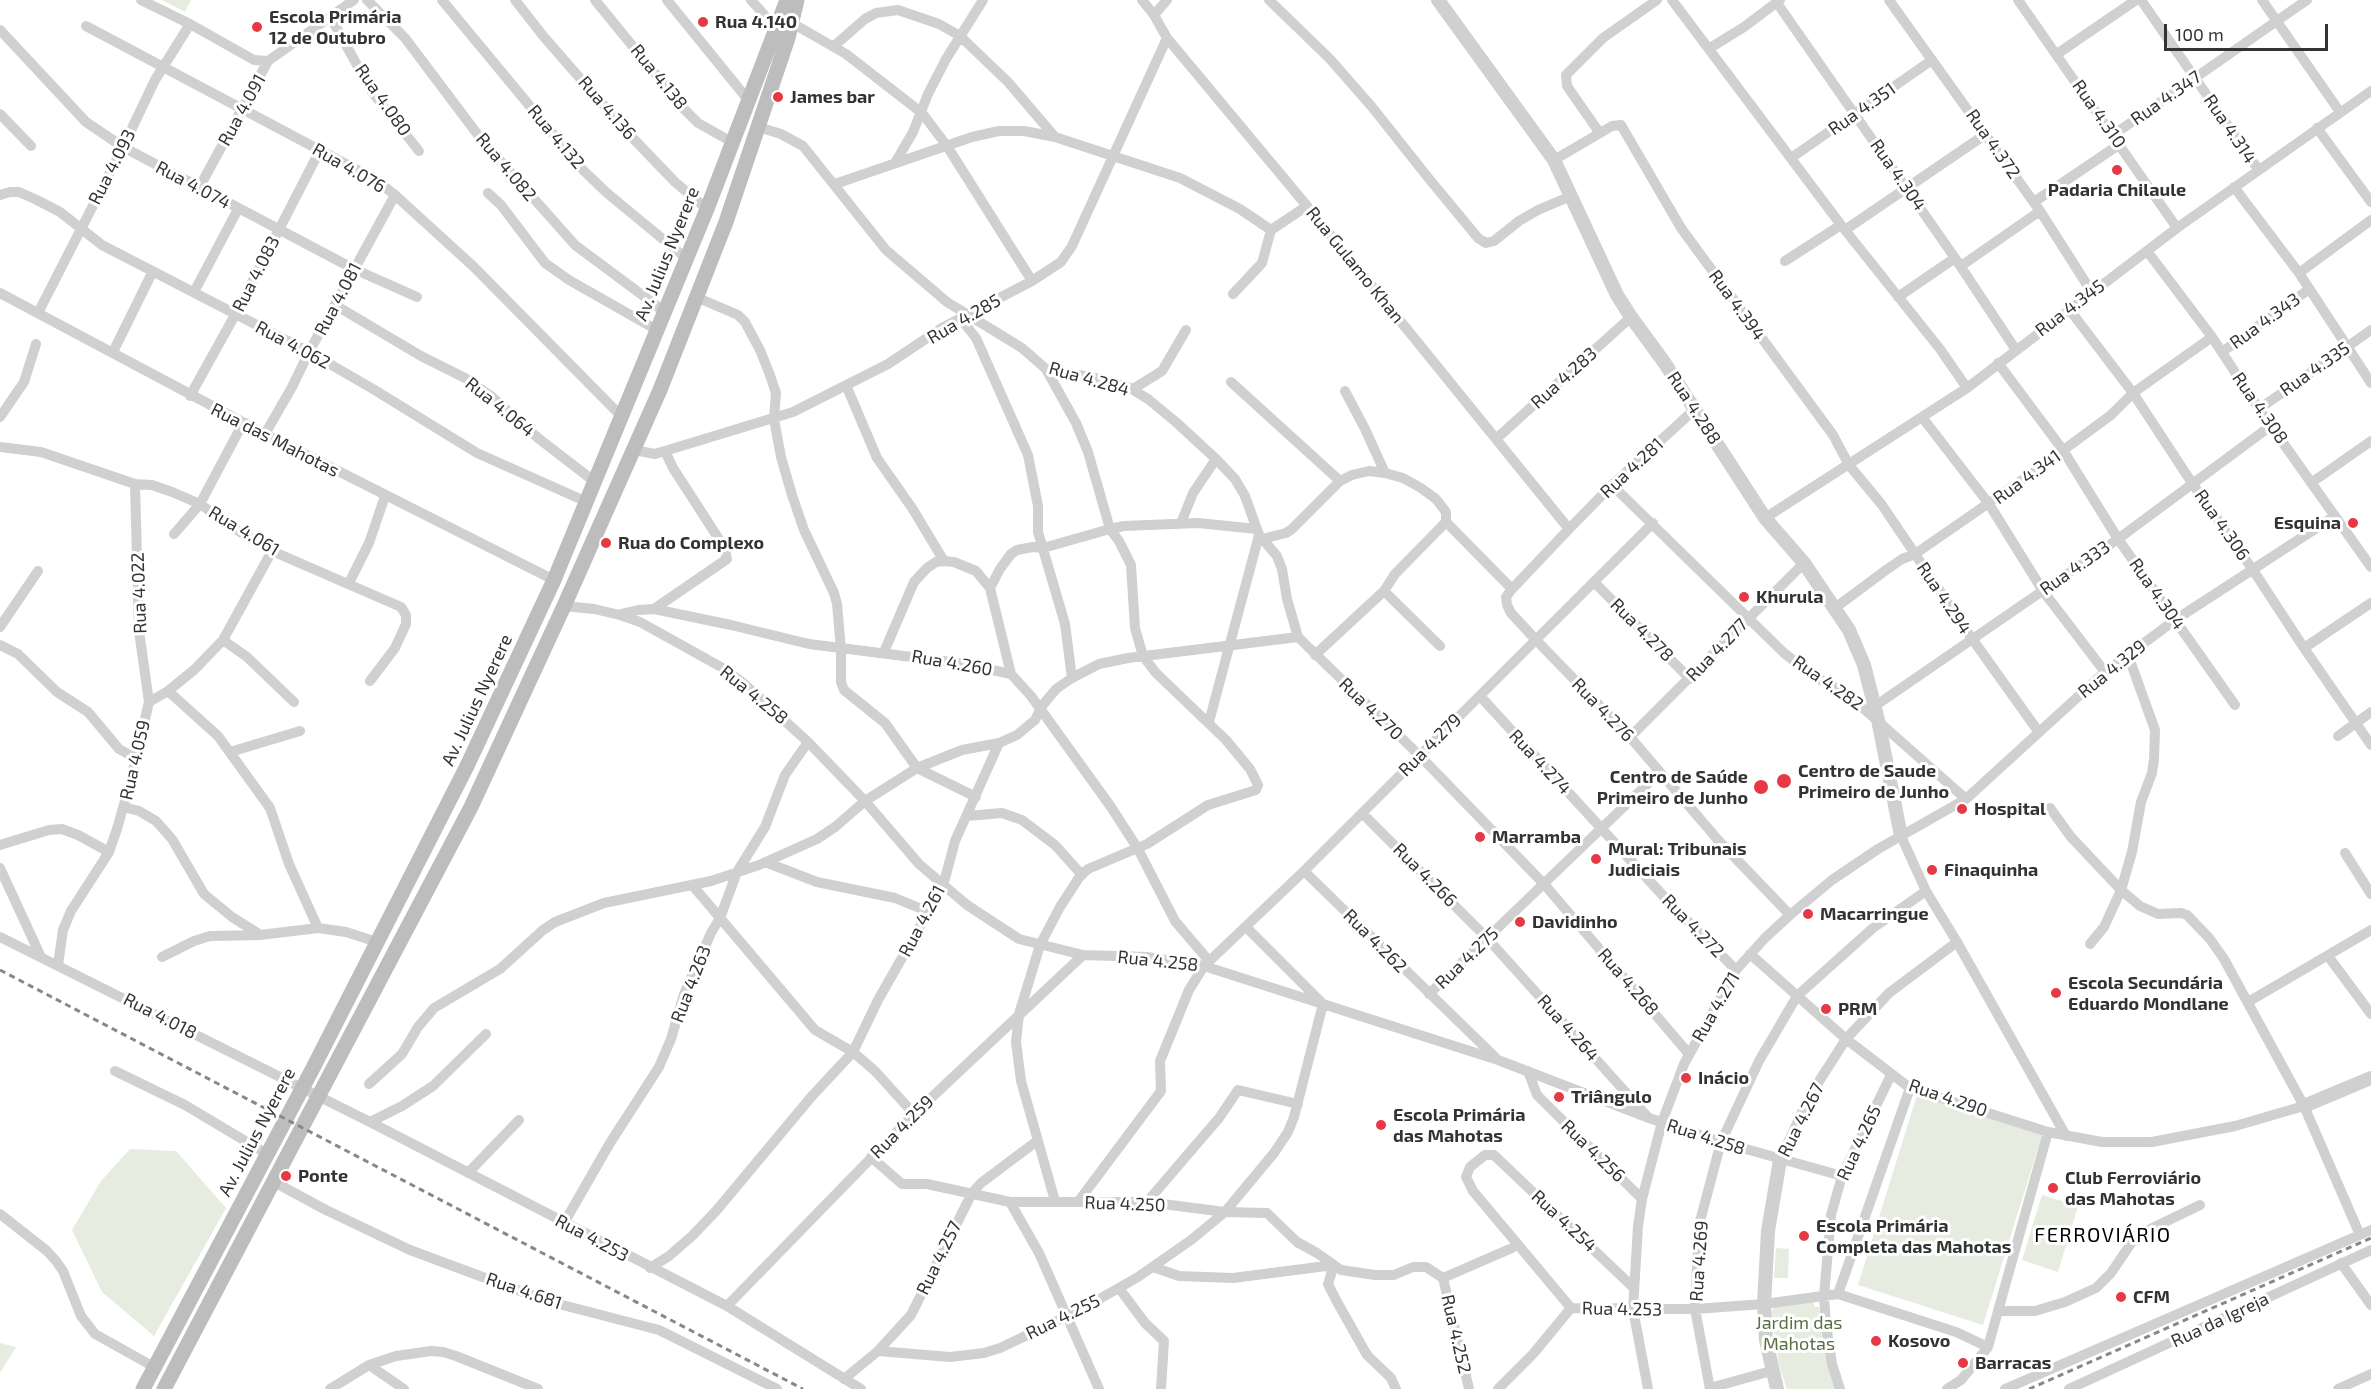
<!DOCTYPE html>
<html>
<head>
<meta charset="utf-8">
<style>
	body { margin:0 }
	#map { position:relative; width:2371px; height:1389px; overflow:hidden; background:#fff; font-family:"Exo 2",sans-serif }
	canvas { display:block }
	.scale { position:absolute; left:2164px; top:24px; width:164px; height:27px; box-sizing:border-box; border:3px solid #333; border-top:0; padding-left:8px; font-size:18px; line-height:21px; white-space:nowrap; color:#333; -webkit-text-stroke:4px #fff; paint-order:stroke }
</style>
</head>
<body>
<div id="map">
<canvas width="2371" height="1389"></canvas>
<div class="scale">100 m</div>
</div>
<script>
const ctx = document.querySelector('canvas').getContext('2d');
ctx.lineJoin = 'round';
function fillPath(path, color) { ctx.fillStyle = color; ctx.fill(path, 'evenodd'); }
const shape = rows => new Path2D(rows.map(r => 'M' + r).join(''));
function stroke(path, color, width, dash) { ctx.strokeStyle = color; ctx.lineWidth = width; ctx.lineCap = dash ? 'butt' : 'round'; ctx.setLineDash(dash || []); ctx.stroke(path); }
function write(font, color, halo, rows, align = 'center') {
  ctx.font = font + ' "Exo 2",sans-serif'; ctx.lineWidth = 6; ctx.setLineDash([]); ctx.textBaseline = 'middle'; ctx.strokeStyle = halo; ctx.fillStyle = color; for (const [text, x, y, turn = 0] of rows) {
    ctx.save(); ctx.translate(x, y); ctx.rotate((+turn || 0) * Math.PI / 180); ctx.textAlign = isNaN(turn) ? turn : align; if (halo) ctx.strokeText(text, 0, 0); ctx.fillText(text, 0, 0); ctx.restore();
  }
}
fillPath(shape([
	[162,0,191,0,185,12],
	[1917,1095,2042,1135,1983,1325,1858,1285],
	[130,1149,176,1151,226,1208,154,1336,102,1292,72,1230,101,1181],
	[2042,1195,2078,1206,2058,1272,2022,1260],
	[1776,1248,1789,1249,1788,1278,1774,1278],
	[1814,1302,1814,1307,1819,1307,1827,1356,1837,1389,1787,1389,1779,1364,1771,1312,1775,1306],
	[0,1343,16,1347,0,1373]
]), '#e6ecdf');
stroke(shape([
	[141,0,190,24,254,60,268,61],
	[367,0,405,38,481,139,575,245,665,312],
	[442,0,582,169,607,193,687,259],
	[515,0,544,37,627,132,675,182,707,209],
	[595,0,684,109,698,123,732,142],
	[667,0,749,101],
	[751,0,776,28],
	[1142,0,1154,15,1167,38,1307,206,1569,529],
	[1269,0,1330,59,1372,107,1430,180,1478,238,1486,243,1494,241,1519,221,1538,210,1571,196],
	[1672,0,1841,225,1940,349,1967,388],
	[1889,0,2040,211,2091,291],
	[2018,0,2177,228],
	[2141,0,2258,169],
	[2262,0,2340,112],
	[1777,3,1955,258,2016,350],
	[1154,15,1167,0],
	[331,18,372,92,419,151],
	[792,23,846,54,922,113,947,146,1032,281],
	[86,26,376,180,395,195,474,267,622,417],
	[0,30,86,122,123,147,354,269,417,297],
	[834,46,865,19,876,13,898,10,939,24,960,36,1008,82,1055,137],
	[1710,48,1744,27,1780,0],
	[2057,54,2136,0],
	[0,114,31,146],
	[758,127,781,134,803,146,886,250,947,302,1022,348,1046,369,1106,380,1130,388,1148,399,1177,423,1216,459,1235,479,1245,496,1259,535,1277,556,1282,569,1287,599,1298,637,1420,756,1544,884,1689,1054],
	[2317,128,2371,202],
	[1599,132,1567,86,1566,75,1603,38,1657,0],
	[2113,135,2307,0],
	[1791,158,1932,60],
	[1554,160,1612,126,1621,125,1681,228,1833,435,1849,465,1882,505,1973,640,2038,731],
	[895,163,913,132,928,94,946,59,983,0],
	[835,184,972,137,999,131,1024,131,1055,137,1180,178,1240,209,1271,230],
	[2234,187,2299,273,2371,383],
	[199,188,268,61,354,0],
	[488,193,501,205,545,263,569,280,657,330],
	[0,195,10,192,19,192,37,200,60,212,102,245,309,352,373,389,477,453,587,502],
	[2034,202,2120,144],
	[1845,230,1986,134],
	[2147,251,2212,337,2259,409,2371,567],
	[1785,261,1841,225],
	[1961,266,2040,211],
	[2299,273,2371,220],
	[194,292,238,209],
	[0,293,265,434,554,580],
	[1233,294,1262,263,1271,230,1307,206],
	[696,297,738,315,745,322,760,350,770,375,776,393,774,419,781,457,792,495,804,530,834,593,837,604,841,649,841,682,844,690,885,723,917,768,976,797],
	[1898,297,1955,258],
	[335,305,421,356,465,378,491,396,538,438,595,482],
	[2069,309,2133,393,2192,483,2253,570,2304,648,2371,745],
	[38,313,123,147,155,80,190,24],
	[960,318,976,338,1028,455,1038,506,1038,532,1065,624,1072,678],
	[113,352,152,273],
	[2222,352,2308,290],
	[1998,363,2063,450,2118,539,2235,705],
	[1046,369,1076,423,1088,452,1110,529,1119,541,1131,565,1135,628,1143,656,1156,673,1226,740,1250,769,1258,785,1256,790,1208,805,1147,844,1088,869,1080,876,1060,907,1040,945,1019,1014,1016,1042,1021,1081,1055,1201],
	[1231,382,1340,481],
	[846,385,877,458,912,508,944,561,954,562,976,571,990,588,1011,674],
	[1133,389,1162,371,1186,330],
	[1345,391,1365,429,1385,473],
	[190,396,235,315,320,150],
	[1695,409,1612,485,1569,529,1512,589,1506,597,1507,605,1511,613,1536,640,1630,737,1718,840,1790,915],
	[2259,409,2371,330],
	[0,417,24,382,36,344],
	[1922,417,1989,504,2043,591,2105,672],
	[265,434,292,387,309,352,395,195],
	[1496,439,1631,317],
	[0,447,41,452,135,484,152,485,172,492,200,504,235,529,272,551,401,607,406,615,406,624,395,648,370,681],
	[634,450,655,454,793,412,888,364,942,328,1032,281,1061,262,1072,246,1167,38],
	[2311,483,2371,441],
	[135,484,139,631,149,702],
	[1612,485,1784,653,1813,676,1846,693,1966,799],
	[1765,518,1967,388,2177,228,2371,91],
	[1181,523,1193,493,1216,459],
	[174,534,200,504,243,423],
	[1262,539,1286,533,1292,529,1340,481,1352,475,1369,471,1385,473,1403,478,1421,488,1436,499,1446,512,1446,522,1512,589],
	[1594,582,1690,679],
	[349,583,369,543,385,496],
	[990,588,1000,569,1011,554,1017,550,1033,547,1043,548,1110,529,1124,526,1198,523,1257,529],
	[1384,591,1440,646],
	[564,606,594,609,620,615,640,622,721,667,742,682,808,742,865,801,919,864,967,905,1019,939,1083,955,1147,957,1204,966,1498,1060,1649,1118,1721,1142,1842,1176],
	[1835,608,1886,570,1902,559,1915,554,2035,471,2111,415,2133,393,2212,337],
	[654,609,727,559,724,547,673,468,665,451],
	[621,614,638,610,654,609,731,625,809,644,959,663,1011,674,1031,696,1111,807,1138,849,1175,921,1209,961],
	[0,627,38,571],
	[223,640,247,657,294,702],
	[0,645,18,654,57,692,88,712,119,749,135,758],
	[2304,648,2371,603],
	[884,652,914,582,927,568,936,562,944,561],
	[1315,655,1384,591,1395,574,1446,522],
	[168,691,218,736,270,808,289,864,318,928],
	[1480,696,1667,900,1736,970],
	[1875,706,2118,539,2272,425],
	[1209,722,1259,535],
	[2338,736,2371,712],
	[1630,737,1804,563],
	[230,752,300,731],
	[124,807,139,811,156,821,172,839,204,894,232,917,259,934],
	[2050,808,2071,837,2121,890,2140,906,2158,914,2181,913,2187,915,2210,939,2224,959,2304,1106,2360,1235],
	[1362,813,1487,938,1647,1116],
	[967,816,1002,813,1022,820,1055,845,1082,875],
	[1901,836,1926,891,1957,942,2066,1136],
	[0,845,49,830,62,829,78,835,109,852],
	[2345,853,2371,894],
	[765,862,817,882,895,898,929,912],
	[0,868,41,957],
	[1304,871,1495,1057],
	[693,886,815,1030,853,1052,875,1071,914,1114],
	[0,937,370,1122,727,1306,861,1389],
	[2090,944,2104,927,2121,890,2132,852,2141,802,2152,773,2154,759,2155,730,2128,655],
	[1750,954,1846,1039,1910,1088,2048,1132,2102,1142,2152,1142,2235,1126,2304,1106],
	[2328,956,2371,1014],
	[162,957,194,941,210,936,260,935,318,928,346,932,377,942],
	[58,965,63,930,71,911,109,852,117,829,130,783,149,702,168,691,194,670,223,640,272,551],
	[1429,994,1660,772],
	[2248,1002,2371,930],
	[115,1071,185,1105,267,1154],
	[1528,1071,1537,1095,1642,1199],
	[369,1084,402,1054,418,1027,434,1008,500,969,543,930,555,922,604,903,711,881,759,865,817,839,835,827,865,801,917,768,962,750,999,743,1017,735,1035,720,1042,706,1056,689,1072,678,1099,664,1128,658,1298,637],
	[370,1122,402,1106,433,1086,486,1034],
	[871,1157,902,1184,927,1184,1010,1202,1147,1202,1225,1212,1267,1213,1297,1242,1317,1253,1334,1265,1328,1284,1336,1300,1367,1355,1391,1378,1396,1389],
	[1780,1160,1809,1097,1846,1039,1889,993,1957,942],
	[468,1173,519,1120],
	[274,1182,326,1210,410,1250,547,1301,659,1330,777,1389],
	[1010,1202,1039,1253,1099,1389],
	[1078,1202,1161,1091,1160,1061,1189,990,1204,966,1304,871,1653,523],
	[1147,1202,1219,1118,1238,1090,1298,1104],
	[0,1214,47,1251,56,1261,63,1271,81,1316,95,1334,154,1367],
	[564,1223,610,1143,659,1067,671,1039,684,994,711,933,720,918,737,872,765,827,785,775,808,742],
	[2341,1263,2371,1305],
	[1153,1267,1179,1276,1233,1278,1334,1265,1341,1270,1375,1275,1394,1275,1413,1267,1426,1267,1443,1278],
	[650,1268,669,1256,692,1236,716,1211,812,1096,853,1052,878,1000,943,886,955,841,999,743],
	[1443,1278,1469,1389],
	[1443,1278,1512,1248],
	[1119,1288,1145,1323,1164,1341,1161,1389],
	[1838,1294,1910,1088],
	[727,1306,914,1114,1083,955],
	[1571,1308,1473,1191,1466,1177,1470,1167,1485,1155,1494,1155,1634,1288],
	[1998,1311,2035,1311,2065,1302,2096,1288,2111,1273,2136,1236,2200,1205],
	[878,1351,950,1357,984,1353,1000,1348,1080,1310,1138,1277,1191,1240,1225,1212,1274,1153,1288,1132,1294,1117,1323,1004,1246,927],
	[369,1365,404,1389],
	[844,1379,878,1351,911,1315,972,1193,981,1183,1037,1141],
	[1710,1388,1771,1371],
	[330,1389,369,1365,396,1356,431,1351,443,1352,456,1356,538,1389],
	[1498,1389,1533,1354,1571,1308,1695,1309,1764,1304,1838,1294,1956,1332,1988,1347],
	[1648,1389,1633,1309,1638,1226,1642,1199,1662,1122,1684,1064,1736,970,1765,938,1790,915,1832,880,1878,849,1966,799,2105,672,2175,620,2335,516],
	[1710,1389,1695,1309,1699,1225,1721,1142,1759,1061,1797,996,1873,928,1926,891],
	[1840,1389,1832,1364,1826,1325,1824,1296,1831,1215,1842,1176,1891,1075],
	[1947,1389,1961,1380,1988,1347,2048,1132],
	[2005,1389,2371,1230],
	[2069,1389,2371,1250],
	[2338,1389,2371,1374]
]), '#d0d0d0', 10);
stroke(shape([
	[1438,0,1554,160,1617,295,1631,317,1664,362,1765,518,1804,563,1849,630,1864,665,1878,720,1901,836],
	[2304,1106,2371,1078],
	[1777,1389,1766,1340,1764,1304,1768,1231,1780,1160]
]), '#d0d0d0', 14);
stroke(shape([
	[143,1389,313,1068,467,766,554,580,707,209,787,0],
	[164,1389,471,807,564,606,660,390,726,222,788,38,797,0]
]), '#bdbdbd', 15);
stroke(shape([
	[0,970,803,1389],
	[2029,1389,2371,1238]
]), '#888', 3, [6, 4.5]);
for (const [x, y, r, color] of [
	[703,22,6,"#e63946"],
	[257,27,6,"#e63946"],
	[778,97,6,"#e63946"],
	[2117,170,6,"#e63946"],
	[2353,523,6,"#e63946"],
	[606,543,6,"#e63946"],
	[1744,597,6,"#e63946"],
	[1784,781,8,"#e63946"],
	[1761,787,8,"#e63946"],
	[1962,809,6,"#e63946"],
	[1480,837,6,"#e63946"],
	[1596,859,6,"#e63946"],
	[1932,870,6,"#e63946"],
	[1808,914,6,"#e63946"],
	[1520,922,6,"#e63946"],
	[2056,993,6,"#e63946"],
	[1826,1009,6,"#e63946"],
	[1686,1078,6,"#e63946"],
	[1559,1097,6,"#e63946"],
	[1381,1125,6,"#e63946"],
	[286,1176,6,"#e63946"],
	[2053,1188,6,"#e63946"],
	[1804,1236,6,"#e63946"],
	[2121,1297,6,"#e63946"],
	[1876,1341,6,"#e63946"],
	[1963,1363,6,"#e63946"]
]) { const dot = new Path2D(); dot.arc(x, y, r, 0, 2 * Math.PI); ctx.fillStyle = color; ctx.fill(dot); stroke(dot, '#fff', 2); }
write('bold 18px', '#333', '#fff', [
	["Escola Primária",269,17],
	["12 de Outubro",269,38],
	["Rua 4.140",715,22],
	["James bar",790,97],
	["Padaria Chilaule",2117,190,"center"],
	["Esquina",2341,523,"right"],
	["Rua do Complexo",618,543],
	["Khurula",1756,597],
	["Centro de Saude",1798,771],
	["Primeiro de Junho",1798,792],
	["Centro de Saúde",1748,777,"right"],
	["Primeiro de Junho",1748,798,"right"],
	["Hospital",1974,809],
	["Marramba",1492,837],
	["Mural: Tribunais",1608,849],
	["Judiciais",1608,870],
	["Finaquinha",1944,870],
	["Macarringue",1820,914],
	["Davidinho",1532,922],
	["Escola Secundária",2068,983],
	["Eduardo Mondlane",2068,1004],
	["PRM",1838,1009],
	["Inácio",1698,1078],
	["Triângulo",1571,1097],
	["Escola Primária",1393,1115],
	["das Mahotas",1393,1136],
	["Ponte",298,1176],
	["Club Ferroviário",2065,1178],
	["das Mahotas",2065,1199],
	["Escola Primária",1816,1226],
	["Completa das Mahotas",1816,1247],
	["CFM",2133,1297],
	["Kosovo",1888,1341],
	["Barracas",1975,1363]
], 'left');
write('18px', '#333', '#fff', [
	["Rua 4.138",659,77,51],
	["Rua 4.347",2166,98,-35],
	["Rua 4.080",383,100,55],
	["Rua 4.136",607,108,49],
	["Rua 4.351",1862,109,-35],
	["Rua 4.091",242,110,-61],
	["Rua 4.310",2099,114,55],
	["Rua 4.314",2230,129,56],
	["Rua 4.132",556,137,50],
	["Rua 4.372",1993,144,55],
	["Rua 4.093",112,167,-63],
	["Rua 4.082",506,167,50],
	["Rua 4.076",349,168,30],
	["Rua 4.304",1898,175,55],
	["Rua 4.074",193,185,28],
	["Av. Julius Nyerere",667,254,-68],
	["Rua Gulamo Khan",1355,265,51],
	["Rua 4.083",256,274,-63],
	["Rua 4.081",338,299,-62],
	["Rua 4.394",1737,305,54],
	["Rua 4.345",2070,308,-37],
	["Rua 4.285",964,319,-30],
	["Rua 4.343",2265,321,-36],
	["Rua 4.062",293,345,28],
	["Rua 4.335",2315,369,-35],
	["Rua 4.283",1564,378,-42],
	["Rua 4.284",1089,379,16],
	["Rua 4.064",500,407,39],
	["Rua 4.288",1694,408,57],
	["Rua 4.308",2260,408,55],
	["Rua das Mahotas",275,440,27],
	["Rua 4.281",1632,468,-43],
	["Rua 4.341",2027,477,-36],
	["Rua 4.306",2222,525,55],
	["Rua 4.061",244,531,31],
	["Rua 4.333",2075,568,-35],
	["Rua 4.022",139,593,-92],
	["Rua 4.304",2157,594,55],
	["Rua 4.294",1944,598,56],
	["Rua 4.278",1642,630,45],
	["Rua 4.277",1717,650,-46],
	["Rua 4.260",952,663,10],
	["Rua 4.329",2112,669,-39],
	["Rua 4.282",1828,683,35],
	["Rua 4.258",754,695,39],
	["Av. Julius Nyerere",477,700,-65],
	["Rua 4.270",1371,709,44],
	["Rua 4.276",1603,710,46],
	["Rua 4.279",1430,745,-45],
	["Rua 4.059",135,760,-77],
	["Rua 4.274",1540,762,47],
	["Rua 4.266",1425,875,45],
	["Rua 4.261",922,921,-62],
	["Rua 4.272",1693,926,46],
	["Rua 4.262",1375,941,45],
	["Rua 4.275",1467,958,-44],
	["Rua 4.258",1158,961,6],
	["Rua 4.268",1628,982,49],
	["Rua 4.263",691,984,-69],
	["Rua 4.271",1716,1007,-60],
	["Rua 4.018",160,1016,27],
	["Rua 4.264",1568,1028,48],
	["Rua 4.290",1948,1098,19],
	["Rua 4.267",1801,1120,-63],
	["Rua 4.259",902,1127,-45],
	["Av. Julius Nyerere",257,1132,-62],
	["Rua 4.258",1706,1137,18],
	["Rua 4.265",1859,1143,-65],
	["Rua 4.256",1593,1151,44],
	["Rua 4.250",1125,1204,2],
	["Rua 4.254",1564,1221,43],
	["Rua 4.253",592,1238,28],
	["Rua 4.257",939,1258,-64],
	["Rua 4.269",1699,1261,-86],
	["Rua 4.681",524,1291,19],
	["Rua 4.253",1622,1309,1],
	["Rua 4.255",1063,1317,-26],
	["Rua da Igreja",2220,1320,-25],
	["Rua 4.252",1456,1334,77]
]);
write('18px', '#56703f', '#fff', [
	["Jardim das",1799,1323],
	["Mahotas",1799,1344]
]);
ctx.letterSpacing = '1.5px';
write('20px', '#000', '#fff', [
	["FERROVIÁRIO",2103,1235]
]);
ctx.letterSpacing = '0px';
</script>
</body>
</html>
